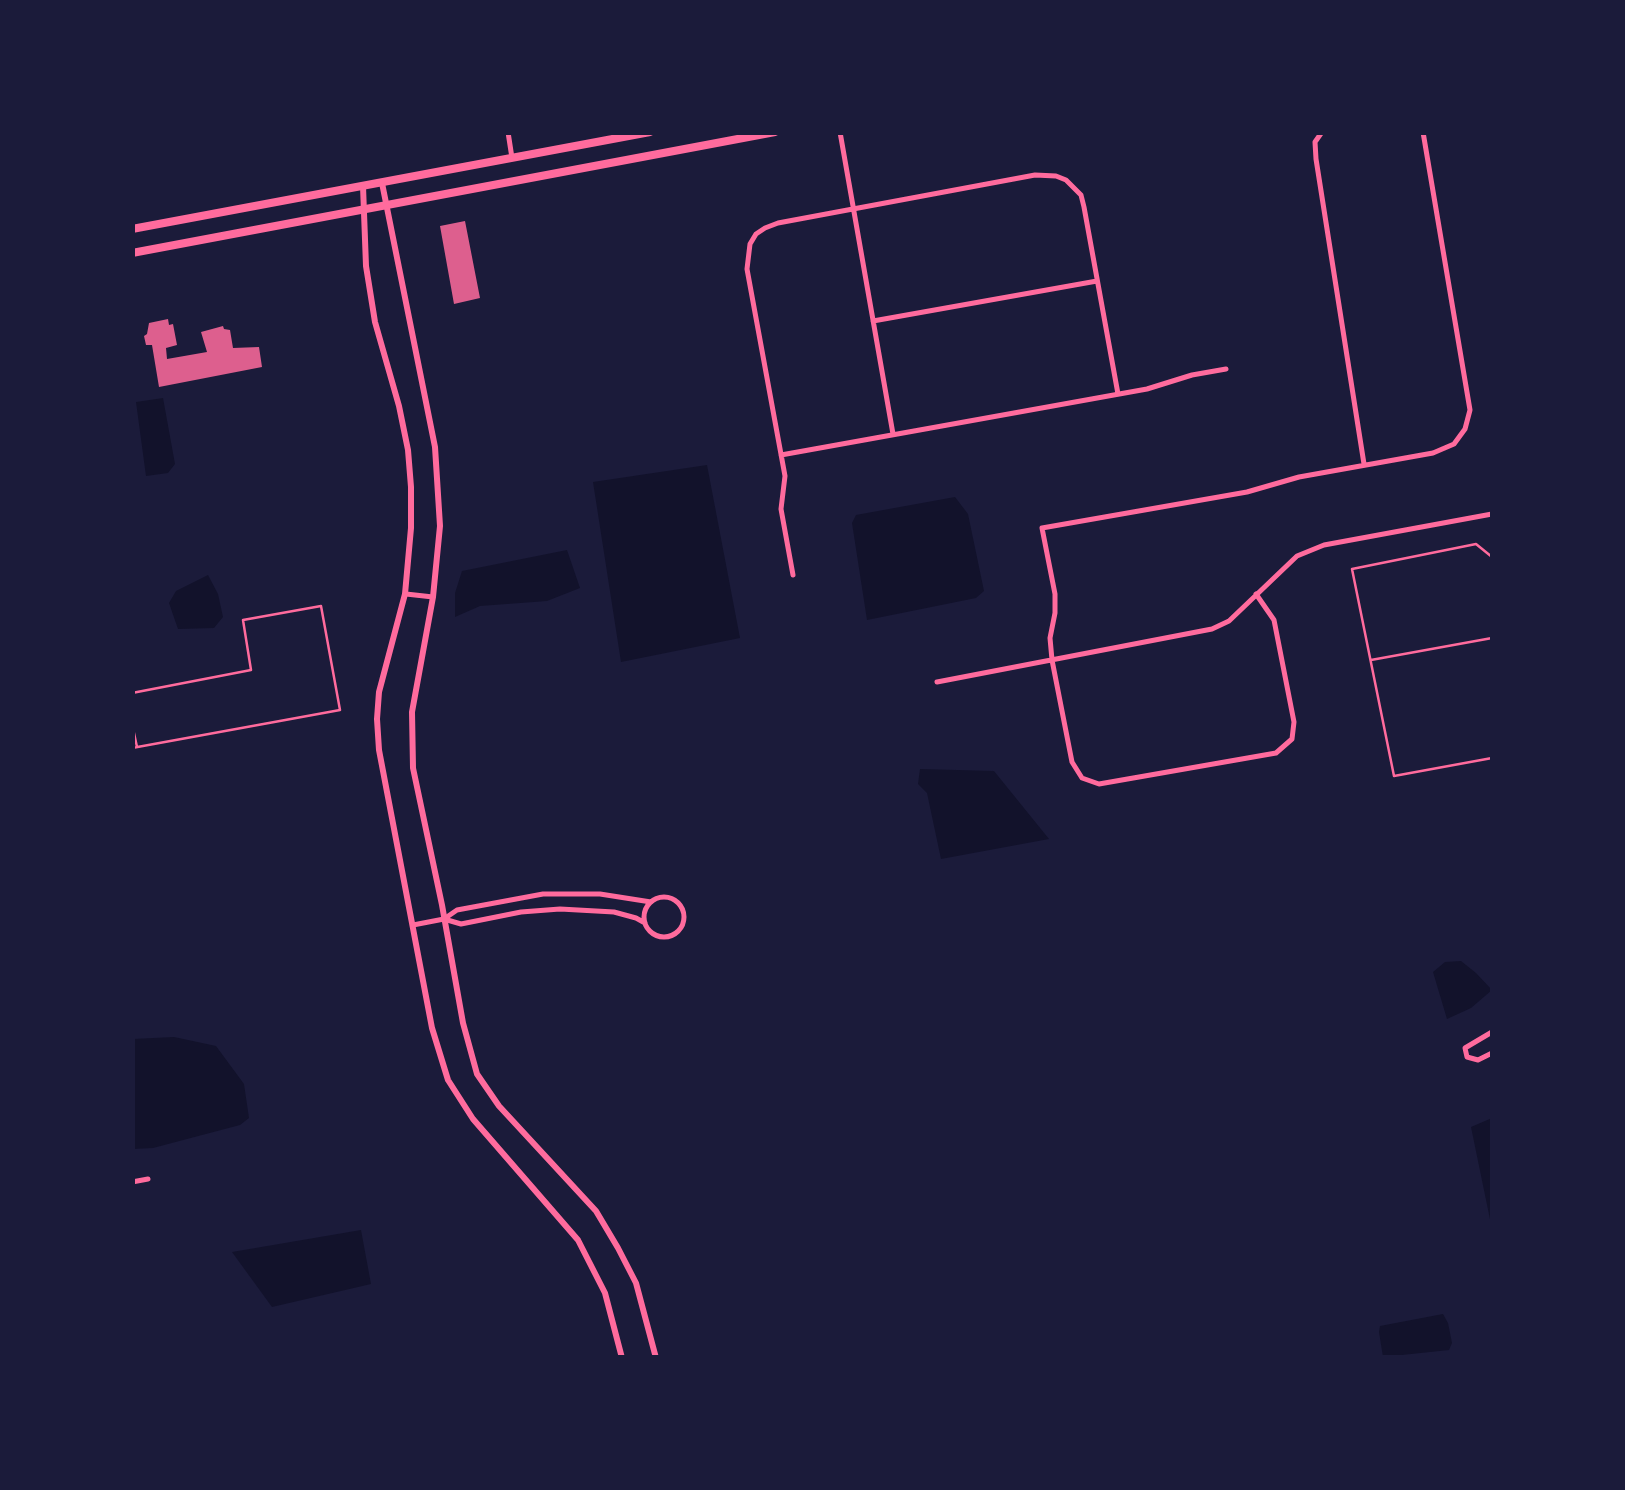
<!DOCTYPE html>
<html>
<head>
<meta charset="utf-8">
<style>
	body { margin:0 }
	#map { position:relative; width:1625px; height:1490px; overflow:hidden; background:#1b1b3a; font-family:Rubik,sans-serif }
	canvas { display:block }
	.frame { position:absolute; inset:0; border:135px solid #1b1b3a; pointer-events:none }
</style>
</head>
<body>
<div id="map">
<canvas width="1625" height="1490"></canvas>
<div class="frame"></div>
</div>
<script>
const ctx = document.querySelector('canvas').getContext('2d');
ctx.lineJoin = 'round';
function fillPath(path, color) { ctx.fillStyle = color; ctx.fill(path, 'evenodd'); }
const shape = rows => new Path2D(rows.map(r => 'M' + r).join(''));
function stroke(path, color, width, dash) { ctx.strokeStyle = color; ctx.lineWidth = width; ctx.lineCap = dash ? 'butt' : 'round'; ctx.setLineDash(dash || []); ctx.stroke(path); }
fillPath(shape([
	[163,398,175,464,168,473,146,476,136,402],
	[707,465,740,638,621,662,593,482],
	[955,497,968,514,984,591,976,598,867,620,852,523,856,515],
	[567,550,580,588,547,601,480,606,455,617,455,593,462,571],
	[208,575,218,594,223,617,214,628,178,629,169,603,176,591],
	[920,769,994,771,1049,839,941,859,927,793,918,784],
	[1461,961,1476,973,1492,990,1471,1008,1447,1019,1433,972,1445,962],
	[174,1037,216,1046,244,1084,249,1118,240,1125,153,1148,133,1149,133,1039],
	[1492,1118,1492,1229,1471,1127],
	[361,1230,371,1284,272,1307,232,1252],
	[1443,1314,1448,1323,1452,1343,1449,1350,1383,1357,1379,1332,1380,1326]
]), '#12122b');
fillPath(shape([
	[465,221,480,298,454,304,440,226],
	[168,319,169,325,173,324,177,345,166,348,167,359,207,352,201,332,223,326,224,329,230,330,233,348,259,347,262,367,159,387,152,345,146,345,144,336,147,334,149,323]
]), '#dd5f8e');
stroke(shape([
	[1492,557,1476,544,1352,569,1394,776,1492,758],
	[1371,660,1492,638],
	[132,693,251,670,243,620,321,606,340,710,132,748],
	[132,724,137,747]
]), '#ff6b9d', 2.5);
stroke(shape([
	[508,132,512,158],
	[840,132,893,434],
	[1322,132,1315,142,1316,159,1364,464],
	[873,321,1097,281],
	[781,455,1147,389,1192,375,1226,369],
	[793,575,781,509,785,476,747,269,750,244,756,234,765,228,778,223,1035,175,1056,176,1066,180,1081,195,1084,207,1118,394],
	[406,594,433,597],
	[1256,594,1274,620,1294,722,1292,739,1276,753,1099,784,1082,778,1072,762,1052,660,1050,638,1055,613,1055,594,1042,528,1247,492,1299,477,1433,453,1454,444,1465,429,1470,410,1423,132],
	[937,682,1212,629,1229,621,1297,556,1324,545,1492,514],
	'644 917a20 20 0 1 1 40 0a20 20 0 1 1-40 0Z',
	[444,919,457,910,543,894,600,894,651,902],
	[413,925,444,919,461,924,521,912,560,909,614,912,636,918,645,923],
	[1492,1032,1465,1048,1467,1057,1478,1060,1492,1053],
	[132,1182,148,1179]
]), '#ff6b9d', 5);
stroke(shape([
	[382,183,435,447,440,526,433,597,412,712,413,768,442,905,463,1023,477,1074,499,1106,596,1211,618,1248,636,1283,656,1358],
	[363,186,366,266,375,322,399,406,408,450,411,487,411,528,405,594,379,692,377,719,379,750,432,1028,448,1080,473,1119,578,1240,605,1293,622,1358]
]), '#ff6b9d', 6);
stroke(shape([
	[132,229,650,132],
	[132,253,775,132]
]), '#ff6b9d', 8);
</script>
</body>
</html>
